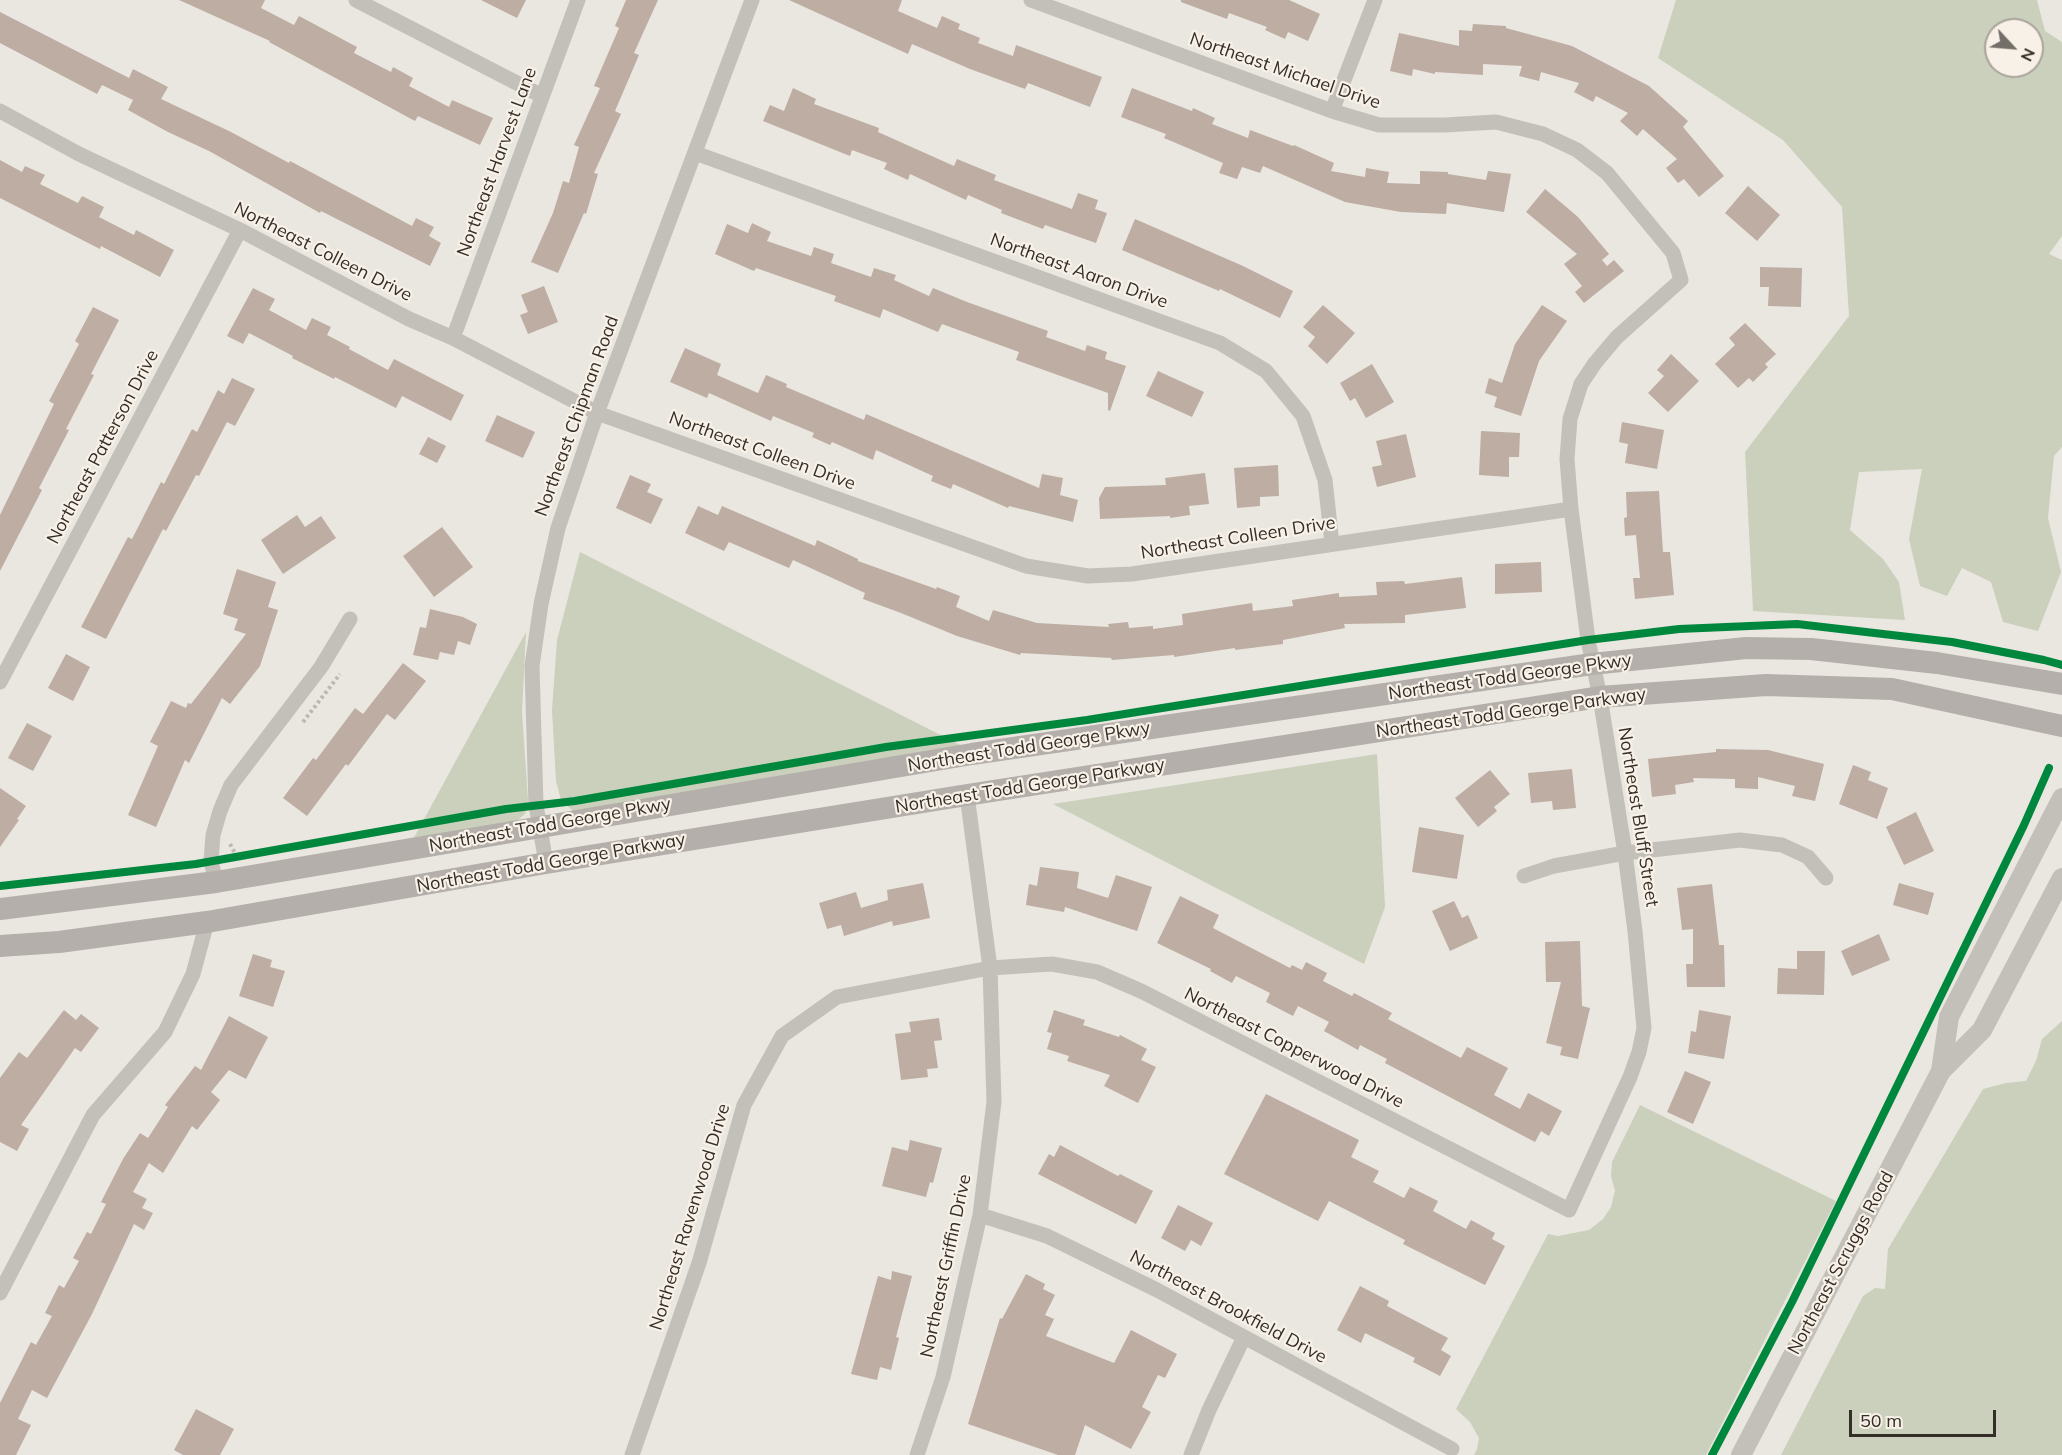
<!DOCTYPE html>
<html>
<head>
<meta charset="utf-8">
<style>
	body { margin:0 }
	#map { position:relative; width:2062px; height:1455px; overflow:hidden; background:#eae7e0; font-family:Mulish,sans-serif }
	canvas { display:block }
	.north { position:absolute; left:1984px; top:18px; width:60px; height:60px; box-sizing:border-box; background:#f8f1e7; border:2px solid #aaa39b; border-radius:50%; rotate:116deg; font-size:16px; font-weight:700; line-height:24px; text-align:center; color:#342d28 }
	.north::after { content:''; display:block; margin:auto; width:21px; height:27px; background:#746e68; clip-path:polygon(50% 0,100% 100%,50% 72%,0 100%) }
	.scale { position:absolute; left:1849px; top:1410px; width:147px; height:27px; box-sizing:border-box; border:3px solid #342d28; border-top:0; padding-left:8px; font-size:18px; line-height:21px; white-space:nowrap; color:#342d28; -webkit-text-stroke:4px #f8f1e7; paint-order:stroke }
</style>
</head>
<body>
<div id="map">
<canvas width="2062" height="1455"></canvas>
<div class="north">N</div>
<div class="scale">50 m</div>
</div>
<script>
const ctx = document.querySelector('canvas').getContext('2d');
ctx.lineJoin = 'round';
function fillPath(path, color) { ctx.fillStyle = color; ctx.fill(path, 'evenodd'); }
const shape = rows => new Path2D(rows.map(r => 'M' + r).join(''));
function stroke(path, color, width, dash) { ctx.strokeStyle = color; ctx.lineWidth = width; ctx.lineCap = dash ? 'butt' : 'round'; ctx.setLineDash(dash || []); ctx.stroke(path); }
function write(font, color, halo, rows, align = 'center') {
  ctx.font = font + ' Mulish,sans-serif'; ctx.lineWidth = 4.5; ctx.setLineDash([]); ctx.textBaseline = 'middle'; ctx.strokeStyle = halo; ctx.fillStyle = color; for (const [text, x, y, turn = 0] of rows) {
    ctx.save(); ctx.translate(x, y); ctx.rotate((+turn || 0) * Math.PI / 180); ctx.textAlign = isNaN(turn) ? turn : align; if (halo) ctx.strokeText(text, 0, 0); ctx.fillText(text, 0, 0); ctx.restore();
  }
}
fillPath(shape([
	[1676,0,2037,0,2045,31,2062,42,2062,236,2049,254,2062,260,2062,447,2054,456,2048,518,2061,572,2038,631,2003,622,1991,582,1962,568,1947,596,1920,586,1909,539,1922,469,1859,472,1850,530,1883,559,1899,582,1905,620,1753,611,1745,452,1849,316,1842,207,1783,140,1658,58],
	[1996,30,2032,30,2032,66,1996,66],
	[580,552,974,752,573,811,561,800,556,781,552,710,557,640],
	[526,632,522,712,528,800,525,814,512,825,411,843],
	[1377,754,1385,907,1364,964,1053,804],
	[2062,1021,2062,1455,1781,1455,1863,1296,1875,1288,1885,1289,1888,1249,1983,1089,2006,1083,2026,1081,2036,1061,2042,1039],
	[1640,1105,1836,1201,1706,1455,1474,1455,1477,1449,1479,1438,1470,1422,1456,1409,1548,1234,1558,1236,1589,1230,1603,1219,1611,1207,1615,1191,1611,1176,1612,1162]
]), '#cad0bb');
fillPath(shape([
	[179,0,265,0,261,8,294,25,299,16,357,47,354,53,391,72,393,67,413,78,409,86,449,107,452,100,493,118,480,145,418,116,415,121,269,42,270,41],
	[481,0,526,0,517,18],
	[626,0,658,0,634,53,639,55,615,111,621,114,594,173,598,174,586,214,584,213,558,273,531,262,553,213,563,181,569,183,579,147,574,145,600,88,594,86,619,28,615,26],
	[789,0,902,0,898,11,937,28,942,16,960,24,958,29,980,38,978,43,1013,56,1016,45,1102,77,1090,107,1028,83,1025,89,970,69,912,44,908,54],
	[1181,0,1289,0,1320,14,1308,41,1288,32,1285,39,1265,30,1267,27,1229,13,1227,19,1181,2],
	[0,12,129,78,133,69,168,87,161,99,229,131,289,163,290,161,412,226,416,218,434,227,429,236,441,243,430,266,321,211,320,213,209,151,168,132,128,110,133,100,102,85,97,94,0,43],
	[1473,24,1506,26,1506,28,1572,46,1649,86,1688,121,1683,127,1724,176,1699,197,1684,179,1678,183,1666,168,1677,159,1643,129,1637,136,1620,121,1628,113,1596,96,1593,102,1574,92,1579,83,1541,72,1539,81,1519,76,1522,66,1483,64,1483,75,1435,72,1435,74,1413,69,1412,76,1390,71,1399,33,1459,46,1459,30,1472,31],
	[793,88,816,99,814,104,879,128,878,132,954,166,957,159,996,175,994,180,1072,209,1078,193,1098,200,1095,209,1107,213,1096,243,1045,225,1043,229,1001,213,1002,210,968,195,966,200,910,174,908,180,884,169,887,163,852,150,850,156,763,121,770,105,784,111],
	[1132,88,1192,111,1193,108,1215,118,1212,124,1248,138,1250,130,1293,146,1294,145,1334,163,1331,171,1365,177,1366,168,1389,172,1387,183,1420,184,1420,171,1448,172,1448,174,1486,180,1488,171,1511,174,1504,212,1447,203,1446,214,1401,212,1345,202,1263,166,1260,173,1242,167,1237,179,1219,173,1223,163,1164,138,1166,134,1121,117],
	[0,160,22,172,25,166,45,175,40,184,78,203,82,196,104,207,99,217,134,235,136,230,174,250,160,277,101,246,100,249,0,198],
	[1748,186,1780,215,1757,241,1725,213],
	[1545,189,1578,217,1609,254,1602,260,1607,266,1614,260,1624,271,1584,303,1575,292,1582,286,1564,264,1577,254,1526,212],
	[1135,219,1243,266,1293,291,1280,318,1220,289,1219,291,1122,250],
	[752,223,771,232,767,241,811,256,814,247,834,254,831,263,871,277,874,268,896,275,894,280,929,296,933,288,967,302,1048,331,1046,337,1085,351,1087,345,1107,352,1105,359,1126,366,1110,411,1108,410,1108,393,1016,360,1019,352,942,324,938,332,883,309,880,318,834,301,836,296,756,268,754,271,715,254,727,224,748,233],
	[1760,267,1802,268,1801,307,1768,306,1769,287,1760,287],
	[544,286,558,322,528,334,520,315,528,312,521,295],
	[253,288,275,299,269,310,306,330,312,318,331,327,327,335,350,347,349,349,388,370,394,359,464,395,451,421,402,396,396,408,335,377,334,379,292,358,293,356,249,333,243,344,227,336],
	[1323,305,1355,333,1327,364,1308,346,1315,337,1303,327],
	[1542,305,1567,321,1539,361,1521,416,1494,407,1497,397,1485,393,1489,378,1502,383,1515,344],
	[93,307,119,320,91,374,94,375,66,429,69,430,39,488,42,490,0,571,0,515,54,404,49,401,79,344,75,341],
	[1745,323,1776,354,1765,364,1768,367,1753,382,1749,378,1738,388,1715,364,1735,345,1729,338],
	[685,348,721,364,717,375,758,393,766,375,787,384,786,387,864,420,866,414,1039,488,1042,474,1063,478,1060,495,1078,500,1073,522,1009,506,1008,508,953,484,951,489,931,481,933,476,876,450,873,460,832,442,830,445,812,437,814,433,773,416,771,421,709,393,707,398,670,382],
	[1671,354,1699,381,1668,412,1648,393,1664,376,1657,370],
	[1372,364,1394,402,1366,418,1355,398,1350,401,1340,383],
	[1158,371,1204,392,1192,417,1146,396],
	[232,378,255,389,235,426,227,422,199,476,196,475,166,531,163,529,106,639,81,627,128,537,132,539,161,482,164,484,192,429,197,432,218,390,224,394],
	[497,415,535,432,523,458,485,441],
	[1622,422,1664,430,1657,469,1625,463,1628,444,1619,442],
	[1481,431,1520,433,1519,457,1509,457,1509,477,1479,475],
	[1406,434,1416,477,1377,487,1372,467,1382,465,1376,441],
	[428,437,446,446,437,463,419,454],
	[1278,465,1279,496,1260,497,1260,506,1237,508,1234,468],
	[1205,473,1209,504,1189,506,1190,515,1170,518,1170,516,1100,519,1099,498,1105,487,1166,485,1165,478],
	[630,475,651,484,647,492,663,499,651,524,616,508],
	[1659,491,1663,552,1670,552,1674,595,1635,599,1633,578,1640,578,1636,535,1625,536,1624,518,1627,517,1626,492],
	[698,506,718,515,722,506,815,546,817,540,858,559,858,561,936,589,937,587,960,596,956,607,989,621,993,610,1037,623,1109,627,1108,624,1128,622,1129,628,1153,626,1153,629,1183,625,1182,614,1252,603,1253,611,1293,606,1292,600,1339,593,1339,597,1377,595,1376,582,1404,581,1405,584,1462,577,1466,608,1405,615,1405,623,1344,624,1345,628,1283,640,1283,644,1235,650,1235,648,1174,657,1174,655,1112,660,1111,658,1021,653,1020,655,957,636,901,613,863,599,865,593,793,560,789,568,729,542,724,551,685,533],
	[297,515,305,527,321,516,336,538,283,574,261,540],
	[442,527,473,567,434,597,403,556],
	[1541,562,1542,592,1495,594,1495,564],
	[237,569,276,582,268,607,278,610,260,666,230,704,222,698,189,763,185,760,156,827,128,815,158,746,150,742,171,701,186,708,188,703,191,704,246,634,234,630,238,619,223,614],
	[430,609,463,617,477,624,470,645,458,641,454,655,440,652,438,660,413,655,420,627,426,628],
	[66,654,90,667,73,701,48,688],
	[403,663,426,681,395,720,387,714,348,766,346,764,307,816,283,798,313,758,316,760,355,708,363,714],
	[27,723,52,736,33,771,8,758],
	[1716,749,1768,750,1824,764,1815,801,1792,796,1795,786,1758,777,1758,789,1735,788,1735,779,1693,778,1694,782,1675,785,1676,794,1652,797,1648,759,1716,752],
	[1853,765,1871,772,1868,780,1888,788,1877,819,1839,804],
	[1572,769,1576,808,1553,810,1552,801,1531,803,1528,773],
	[1490,770,1510,794,1494,807,1497,811,1478,827,1455,798],
	[0,788,26,806,17,819,19,820,0,847],
	[1916,812,1934,851,1904,865,1886,827],
	[1419,827,1464,835,1457,879,1412,872],
	[1040,867,1079,872,1077,888,1108,898,1116,875,1152,887,1137,931,1065,907,1064,912,1026,905,1029,884,1037,886],
	[923,883,930,918,893,926,892,921,844,936,841,925,827,929,819,903,856,892,861,908,888,900,887,890],
	[1899,883,1934,893,1928,915,1893,905],
	[1712,884,1719,945,1724,945,1725,987,1687,987,1686,964,1693,964,1693,929,1682,930,1677,888],
	[1180,896,1219,915,1213,928,1290,968,1292,965,1302,970,1306,962,1327,973,1323,981,1352,996,1354,993,1392,1013,1388,1019,1461,1058,1467,1047,1508,1068,1494,1095,1520,1109,1528,1093,1562,1111,1549,1136,1541,1131,1535,1142,1385,1063,1387,1059,1360,1045,1358,1050,1324,1031,1329,1022,1298,1006,1293,1016,1266,1002,1270,993,1236,976,1232,983,1210,971,1211,969,1157,943],
	[1454,901,1462,918,1468,915,1478,938,1450,951,1432,911],
	[1879,934,1890,960,1852,976,1841,951],
	[1580,941,1582,1006,1590,1008,1578,1059,1560,1055,1562,1047,1546,1043,1561,982,1546,982,1545,942],
	[1797,951,1825,951,1824,995,1777,994,1778,968,1797,969],
	[253,954,272,960,270,967,285,971,273,1007,239,996],
	[64,1010,76,1020,81,1014,99,1028,81,1052,75,1048,21,1125,29,1129,17,1151,0,1142,0,1078,19,1052,27,1058],
	[1054,1010,1085,1020,1083,1025,1119,1037,1120,1035,1147,1049,1141,1060,1156,1067,1138,1103,1104,1086,1110,1075,1067,1061,1069,1056,1047,1049,1052,1033,1047,1032],
	[1699,1010,1731,1016,1724,1059,1688,1053,1691,1031,1696,1032],
	[229,1016,268,1037,246,1079,229,1070,211,1092,220,1100,197,1130,192,1126,163,1173,149,1163,133,1192,147,1199,142,1208,153,1213,144,1230,134,1224,92,1314,47,1398,32,1390,18,1419,31,1425,16,1455,0,1455,0,1403,31,1342,36,1345,52,1316,45,1313,59,1285,64,1288,79,1261,73,1258,87,1232,91,1234,106,1204,101,1202,123,1159,140,1133,148,1138,168,1107,165,1105,195,1066,201,1070],
	[939,1018,942,1040,934,1041,938,1068,927,1069,928,1077,901,1080,895,1034,911,1032,909,1022],
	[1685,1071,1711,1082,1693,1124,1667,1112],
	[1266,1094,1359,1140,1351,1157,1379,1171,1373,1182,1404,1198,1410,1187,1438,1201,1433,1211,1466,1229,1471,1220,1495,1233,1492,1239,1505,1246,1485,1285,1403,1244,1405,1240,1329,1201,1318,1221,1224,1174],
	[910,1140,942,1148,933,1183,930,1182,926,1197,882,1186,892,1147,908,1151],
	[1060,1145,1118,1176,1120,1174,1153,1191,1136,1224,1038,1174,1049,1154,1054,1157],
	[1178,1205,1213,1223,1201,1246,1191,1240,1185,1251,1161,1238],
	[892,1271,912,1276,896,1337,899,1338,891,1370,880,1367,877,1380,851,1374,878,1276,891,1280],
	[1026,1274,1045,1284,1043,1289,1055,1295,1045,1315,1054,1319,1046,1336,1114,1363,1131,1330,1177,1354,1165,1378,1158,1375,1142,1407,1151,1412,1131,1449,1085,1425,1075,1455,1058,1455,968,1424,1000,1318,1002,1319],
	[1360,1286,1389,1301,1387,1306,1448,1338,1441,1350,1451,1356,1440,1376,1413,1362,1415,1358,1365,1333,1361,1343,1337,1330],
	[196,1409,234,1429,220,1455,183,1455,174,1450]
]), '#bdada3');
stroke(shape([
	[303,722,340,674],
	[230,844,237,857]
]), '#bcb7b2', 4, [3, 3]);
stroke(shape([
	[356,0,542,96],
	[0,111,79,154,240,230,409,319,453,338,597,413,1026,566,1088,576,1132,574,1571,509],
	[1332,111,1375,0],
	[695,153,1220,343,1266,371,1303,416,1325,480,1332,544],
	[453,338,578,0],
	[0,682,240,230],
	[546,863,536,805,532,666,541,604,558,528,597,413,752,0],
	[1524,876,1554,866,1625,853,1740,840,1782,845,1808,857,1826,878],
	[216,882,211,861,213,835,220,811,231,785,321,667,350,619],
	[980,1215,1047,1236,1157,1290,1452,1449],
	[0,1293,93,1115,165,1032,193,974,207,922],
	[632,1455,699,1263,744,1105,782,1036,837,997,990,968,1052,964,1097,972,1141,991,1569,1210,1630,1077,1639,1052,1644,1028,1635,931,1625,853,1600,697,1588,640,1571,509,1567,459,1570,419,1581,384,1595,363,1617,337,1681,280,1673,253,1607,173,1577,150,1543,134,1496,122,1445,125,1379,125,1332,111,1031,0],
	[917,1455,943,1377,980,1215,994,1102,990,968,967,795],
	[1191,1455,1209,1410,1244,1337]
]), '#c3bfb9', 15);
stroke(shape([
	[1941,1071,1949,1017,2062,798],
	[1741,1455,1941,1071,1982,1030,2062,878]
]), '#c3bfb9', 20);
stroke(shape([
	[0,909,216,882,972,754,1592,664,1746,648,1811,649,1937,663,2062,684],
	[0,946,59,942,207,922,546,863,967,795,1600,697,1766,685,1892,689,2062,726]
]), '#b4afaa', 22);
stroke(shape([
	[0,886,196,864,506,809,575,801,886,747,1087,720,1588,640,1679,629,1797,624,1952,642,2044,660,2062,665],
	[1712,1455,1792,1302,2024,825,2049,768]
]), '#00873e', 8);
write('18px', '#342d28', '#f8f1e7', [
	["Northeast Michael Drive",1285,71,19],
	["Northeast Harvest Lane",497,162,-70],
	["Northeast Colleen Drive",323,252,27],
	["Northeast Aaron Drive",1079,271,20],
	["Northeast Chipman Road",577,416,-70],
	["Northeast Patterson Drive",103,447,-62],
	["Northeast Colleen Drive",762,451,20],
	["Northeast Colleen Drive",1238,538,-9],
	["Northeast Todd George Pkwy",1510,677,-8],
	["Northeast Todd George Parkway",1511,713,-8],
	["Northeast Todd George Pkwy",1029,747,-9],
	["Northeast Todd George Parkway",1030,786,-9],
	["Northeast Bluff Street",1638,817,81],
	["Northeast Todd George Pkwy",550,825,-10],
	["Northeast Todd George Parkway",551,863,-10],
	["Northeast Copperwood Drive",1294,1048,27],
	["Northeast Ravenwood Drive",690,1217,-73],
	["Northeast Scruggs Road",1841,1263,-62],
	["Northeast Griffin Drive",946,1266,-78],
	["Northeast Brookfield Drive",1228,1307,28]
]);
</script>
</body>
</html>
